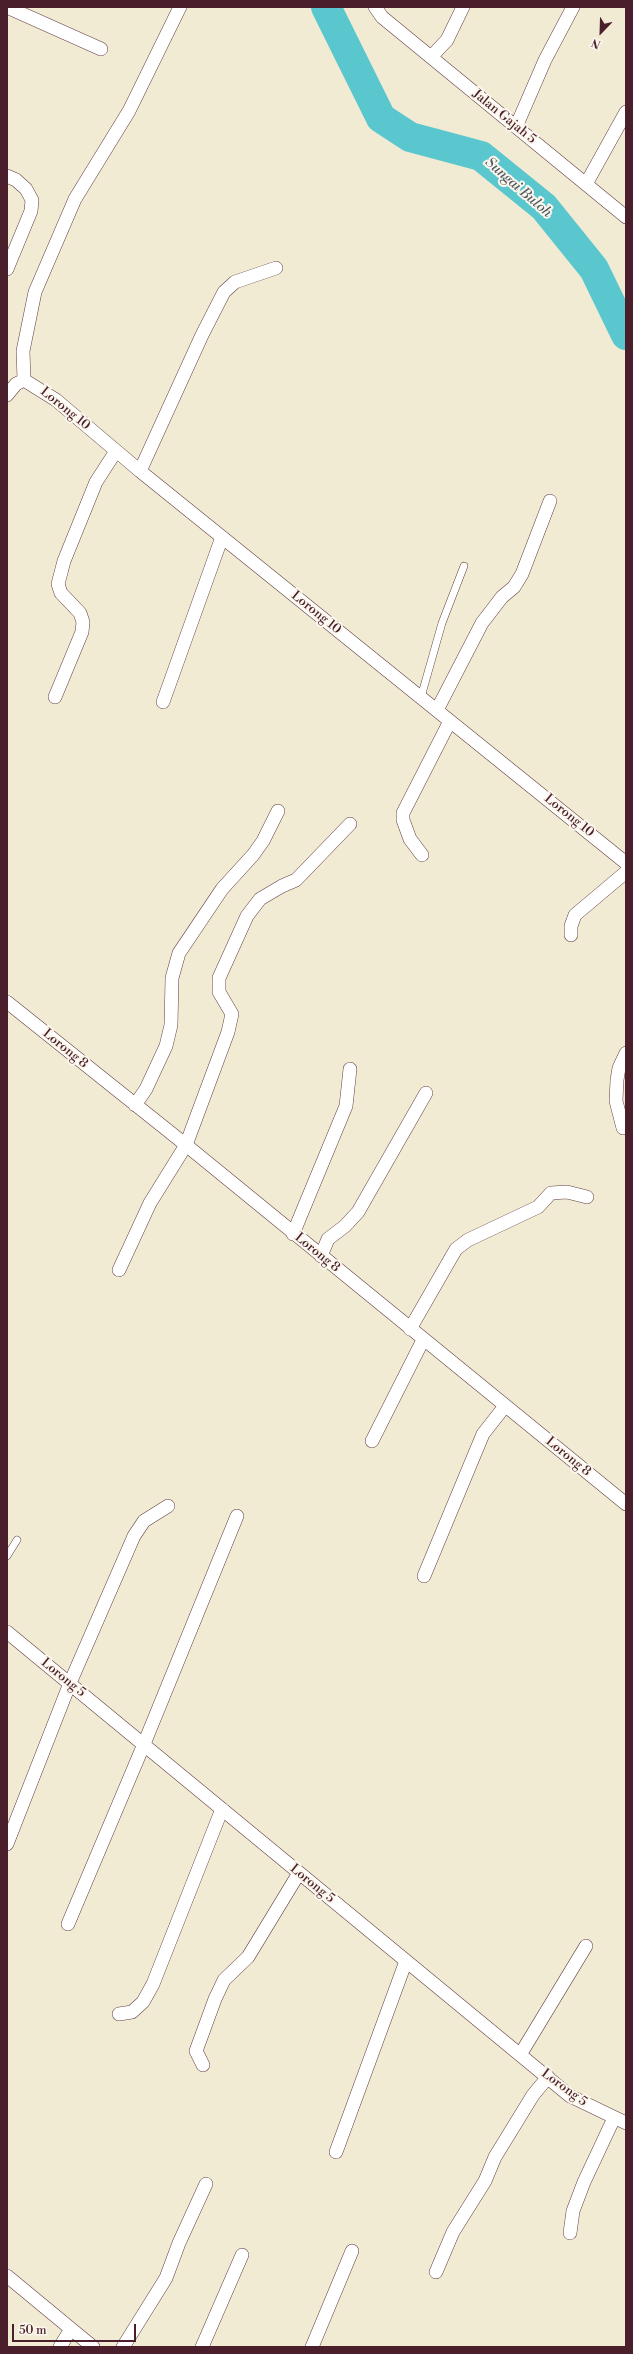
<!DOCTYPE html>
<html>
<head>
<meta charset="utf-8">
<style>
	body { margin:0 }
	#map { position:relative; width:633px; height:2354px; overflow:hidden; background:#f1ebd3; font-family:"Libre Bodoni",serif }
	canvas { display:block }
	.frame { position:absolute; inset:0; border:8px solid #4a1f2b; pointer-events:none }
	.north { position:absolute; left:581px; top:12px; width:40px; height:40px; -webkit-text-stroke:3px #fbf7ec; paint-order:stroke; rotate:203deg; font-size:11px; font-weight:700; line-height:16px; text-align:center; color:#4a1f2b }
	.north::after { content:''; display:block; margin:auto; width:14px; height:18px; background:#4a1f2b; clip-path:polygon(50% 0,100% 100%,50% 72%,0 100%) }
	.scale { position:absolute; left:12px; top:2324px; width:124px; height:18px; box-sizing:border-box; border:2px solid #4a1f2b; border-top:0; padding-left:5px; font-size:12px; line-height:14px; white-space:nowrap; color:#4a1f2b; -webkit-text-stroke:3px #fbf7ec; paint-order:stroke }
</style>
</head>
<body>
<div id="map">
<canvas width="633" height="2354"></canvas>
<div class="frame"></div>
<div class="north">N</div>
<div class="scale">50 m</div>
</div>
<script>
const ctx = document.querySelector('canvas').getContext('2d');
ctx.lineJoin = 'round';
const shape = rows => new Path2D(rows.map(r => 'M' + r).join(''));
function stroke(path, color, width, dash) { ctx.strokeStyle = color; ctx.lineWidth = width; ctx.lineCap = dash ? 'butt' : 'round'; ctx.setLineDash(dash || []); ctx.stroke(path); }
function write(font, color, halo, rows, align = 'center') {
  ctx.font = font + ' "Libre Bodoni",serif'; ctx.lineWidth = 4; ctx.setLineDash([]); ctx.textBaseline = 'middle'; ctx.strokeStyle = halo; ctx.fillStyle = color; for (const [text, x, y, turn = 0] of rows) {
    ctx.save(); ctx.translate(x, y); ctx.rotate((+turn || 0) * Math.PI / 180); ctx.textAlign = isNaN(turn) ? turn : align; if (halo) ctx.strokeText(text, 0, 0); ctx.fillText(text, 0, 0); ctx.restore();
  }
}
stroke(shape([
	[326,7,381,118,410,137,481,156,544,207,594,269,626,335]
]), '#5ac7cf', 30);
const service = shape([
	[421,697,442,623,464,566],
	[7,1556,17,1540]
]);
const minor = shape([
	[7,7,101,49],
	[375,7,382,17,626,217],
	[431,57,447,40,463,7],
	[516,127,545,60,573,7],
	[7,176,16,180,26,189,32,200,31,211,7,269],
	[586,184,626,112],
	[24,380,56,400,140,471,626,863],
	[24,380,23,351,35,292,75,199,129,111,180,7],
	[7,395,16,384,24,380],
	[140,471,202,335,224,292,235,282,276,268],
	[55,697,82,632,83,622,80,613,61,593,58,584,64,561,96,482,116,451],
	[163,702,222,537],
	[437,710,482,623,502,597,514,587,522,574,550,501],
	[422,855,410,839,403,820,403,813,450,721],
	[571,935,571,926,575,915,626,872],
	[7,1002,186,1145,626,1504],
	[135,1105,146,1089,166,1046,171,1025,172,978,179,953,222,889,253,855,263,841,278,811],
	[623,1128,616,1101,617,1080,619,1068,626,1053],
	[293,1234,346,1106,350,1069],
	[321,1256,328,1239,345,1226,358,1212,426,1093],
	[119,1270,150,1203,186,1145,228,1032,232,1014,219,992,219,978,247,916,260,899,282,886,296,880,350,824],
	[410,1329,456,1249,468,1240,538,1207,551,1193,567,1192,587,1197],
	[372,1441,423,1340],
	[424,1576,483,1434,505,1406],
	[7,1632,570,2096,626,2123],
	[7,1844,70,1683,134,1536,144,1521,168,1506],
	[68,1924,144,1744,237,1516],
	[119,2014,132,2012,143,2002,153,1984,222,1809],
	[520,2055,586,1946],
	[203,2065,196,2051,215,1999,224,1980,248,1957,299,1873],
	[336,2152,406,1961],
	[570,2233,573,2211,584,2182,614,2118],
	[436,2272,453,2232,485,2181,495,2157,533,2095,548,2077],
	[7,2276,93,2347],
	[60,2347,71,2329],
	[123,2347,166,2278,179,2243,206,2184],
	[202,2347,242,2255],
	[312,2347,352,2251]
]);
stroke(service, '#633e44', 8);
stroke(minor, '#633e44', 14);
stroke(service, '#fff', 7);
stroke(minor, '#fff', 13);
write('13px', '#4a1f2b', '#fbf7ec', [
	["Jalan Gajah 5",504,117,39],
	["Lorong 10",65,409,39],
	["Lorong 10",316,613,39],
	["Lorong 10",569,816,39],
	["Lorong 8",65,1049,39],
	["Lorong 8",317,1253,39],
	["Lorong 8",568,1457,39],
	["Lorong 5",63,1678,39],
	["Lorong 5",312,1884,39],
	["Lorong 5",564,2088,36]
]);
write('italic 14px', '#505a64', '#fbf7ec', [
	["Sungai Buloh",518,188,41]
]);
</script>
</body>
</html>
